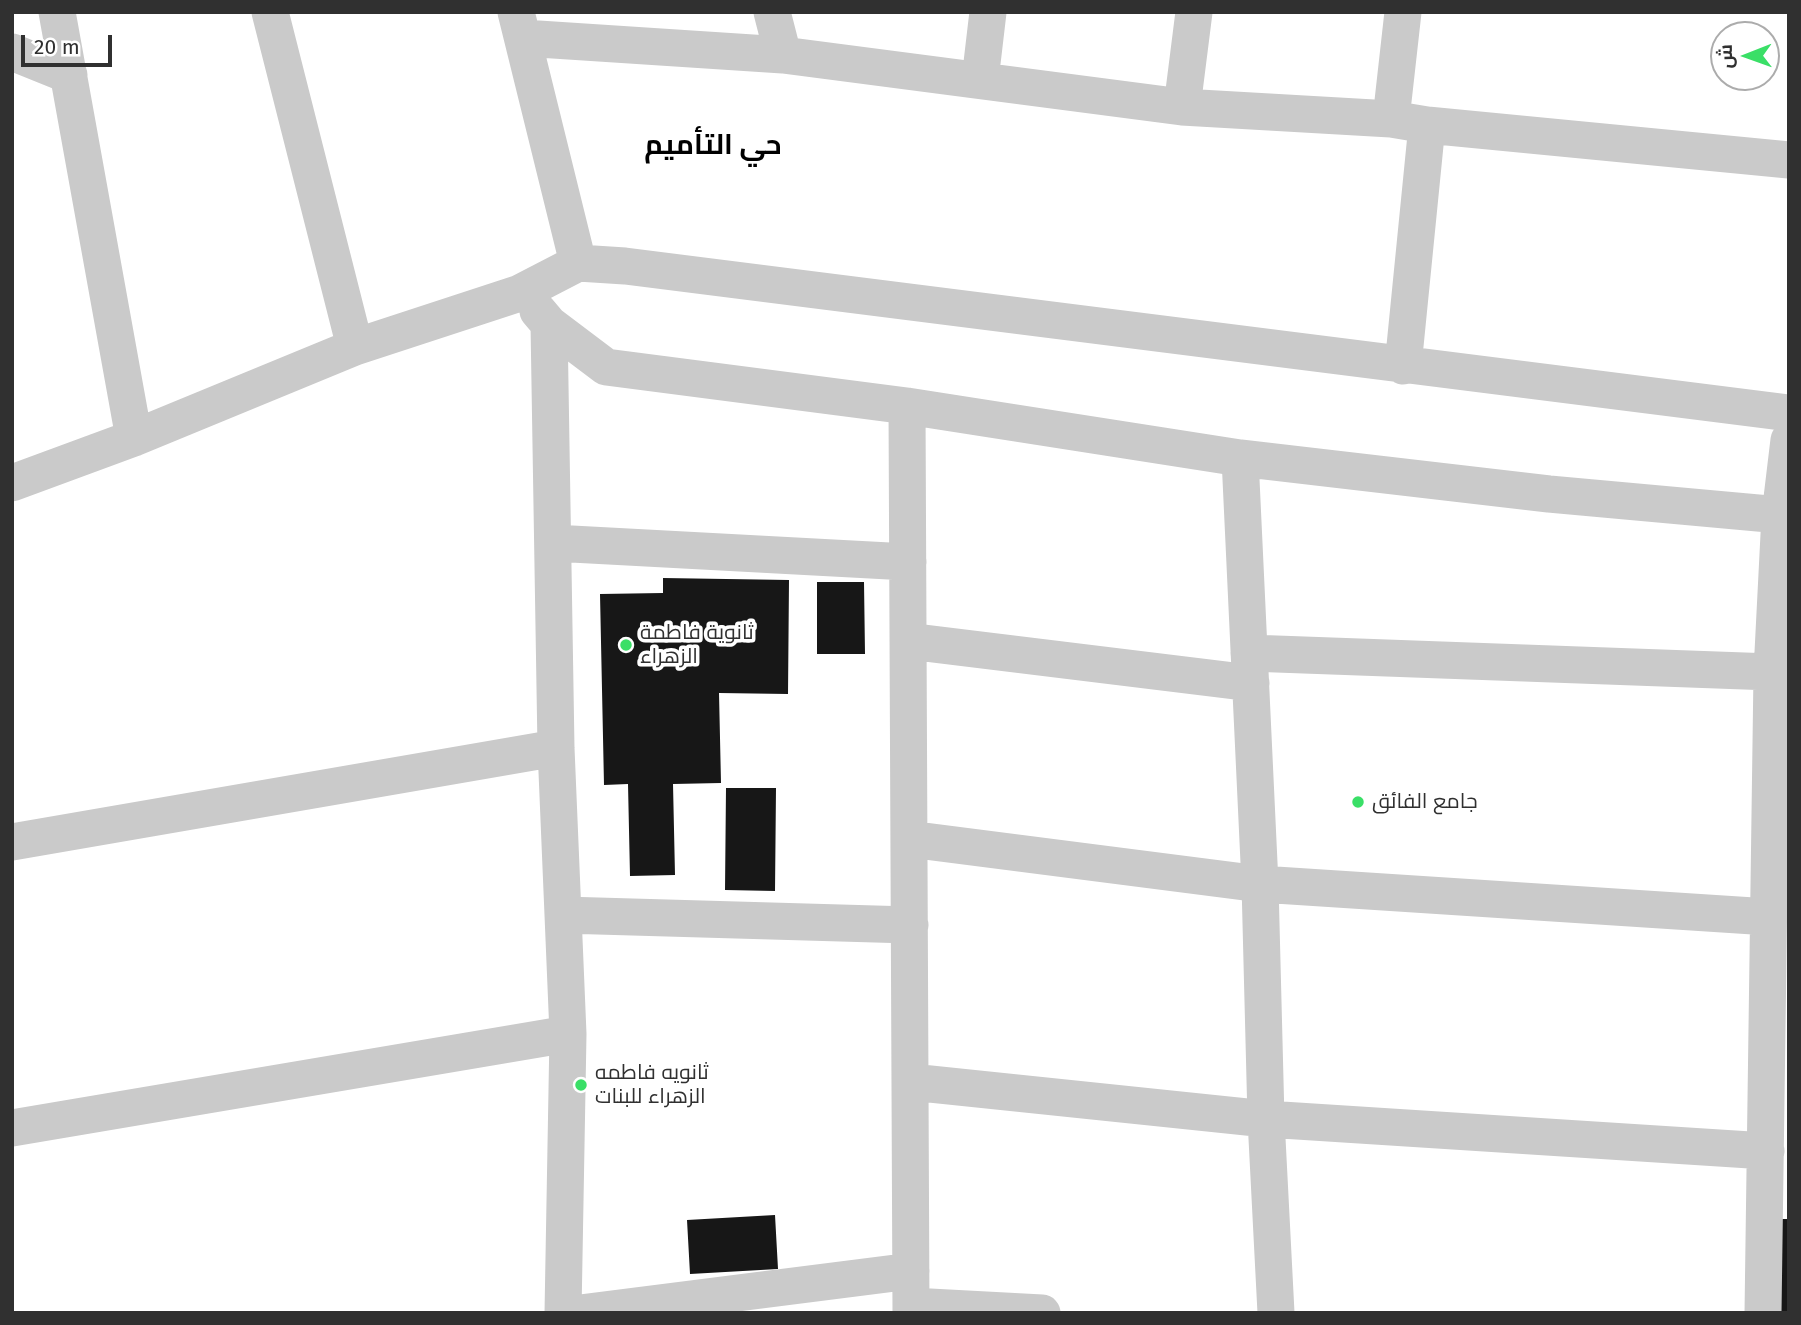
<!DOCTYPE html>
<html>
<head>
<meta charset="utf-8">
<style>
	body { margin:0 }
	#map { position:relative; width:1801px; height:1325px; overflow:hidden; background:#fff; font-family:"Fira Sans",Cairo,sans-serif }
	canvas { display:block }
	.frame { position:absolute; inset:0; border:14px solid #303030; pointer-events:none }
	.north { position:absolute; left:1710px; top:21px; width:70px; height:70px; box-sizing:border-box; background:#fff; border:2px solid #acacac; border-radius:50%; rotate:269deg; font-size:19px; font-weight:700; line-height:28px; text-align:center; color:#303030 }
	.north::after { content:''; display:block; margin:auto; width:24px; height:32px; background:#3adf67; clip-path:polygon(50% 0,100% 100%,50% 72%,0 100%) }
	.scale { position:absolute; left:21px; top:35px; width:91px; height:32px; box-sizing:border-box; border:4px solid #303030; border-top:0; padding-left:9px; font-size:21px; line-height:24px; white-space:nowrap; color:#303030; -webkit-text-stroke:5px #fff; paint-order:stroke }
</style>
</head>
<body>
<div id="map">
<canvas width="1801" height="1325"></canvas>
<div class="frame"></div>
<div class="north">ش</div>
<div class="scale">20 m</div>
</div>
<script>
const ctx = document.querySelector('canvas').getContext('2d');
ctx.lineJoin = 'round';
function fillPath(path, color) { ctx.fillStyle = color; ctx.fill(path, 'evenodd'); }
const shape = rows => new Path2D(rows.map(r => 'M' + r).join(''));
function stroke(path, color, width, dash) { ctx.strokeStyle = color; ctx.lineWidth = width; ctx.lineCap = dash ? 'butt' : 'round'; ctx.setLineDash(dash || []); ctx.stroke(path); }
function write(font, color, halo, rows, align = 'center') {
  ctx.font = font + ' "Fira Sans",Cairo,sans-serif'; ctx.lineWidth = 7; ctx.setLineDash([]); ctx.textBaseline = 'middle'; ctx.strokeStyle = halo; ctx.fillStyle = color; for (const [text, x, y, turn = 0] of rows) {
    ctx.save(); ctx.translate(x, y); ctx.rotate((+turn || 0) * Math.PI / 180); ctx.textAlign = isNaN(turn) ? turn : align; if (halo) ctx.strokeText(text, 0, 0); ctx.fillText(text, 0, 0); ctx.restore();
  }
}
fillPath(shape([
	[663,578,789,580,788,694,719,693,721,783,673,784,675,875,630,876,628,784,604,785,600,594,663,593],
	[817,582,864,582,865,654,817,654],
	[726,788,776,788,775,891,725,890],
	[775,1215,778,1269,690,1274,687,1220],
	[1778,1219,1789,1219,1789,1313,1779,1313]
]), '#171717');
stroke(shape([
	[57,12,134,438],
	[270,12,355,347],
	[516,12,578,263],
	[772,12,783,55],
	[523,38,783,55,1182,107,1391,119,1427,125,1789,160],
	[12,52,69,75],
	[980,80,988,12],
	[1182,107,1194,12],
	[1391,119,1403,12],
	[538,311,549,324,556,748,568,1034,563,1313],
	[549,324,606,367,907,406,1240,458,1549,494,1780,515],
	[1403,366,1427,125],
	[907,406,911,1313],
	[1240,458,1260,884,1266,1119,1276,1313],
	[12,483,134,438,355,347,520,293,578,263,625,266,1789,413],
	[553,543,908,562],
	[908,641,1251,683],
	[1249,653,1772,672],
	[909,839,1260,884,1769,917],
	[12,842,556,748],
	[563,915,910,925],
	[911,1082,1266,1119,1766,1151],
	[12,1128,568,1034],
	[911,1306,1042,1313],
	[580,1313,911,1271],
	[1763,1313,1772,672,1780,515,1789,440]
]), '#cacaca', 37);
for (const [x, y, r, color] of [
	[626,645,7,"#3adf67"],
	[1358,802,7,"#3adf67"],
	[581,1085,7,"#3adf67"]
]) { const dot = new Path2D(); dot.arc(x, y, r, 0, 2 * Math.PI); ctx.fillStyle = color; ctx.fill(dot); stroke(dot, '#fff', 2.5); }
write('21px', '#303030', '#fff', [
	["ثانوية فاطمة",640,633],
	["الزهراء",640,657],
	["جامع الفائق",1372,802],
	["ثانويه فاطمه",595,1073],
	["الزهراء للبنات",595,1097]
], 'left');
write('bold 28px', '#000', '#fff', [
	["حي التأميم",713,146]
]);
</script>
</body>
</html>
